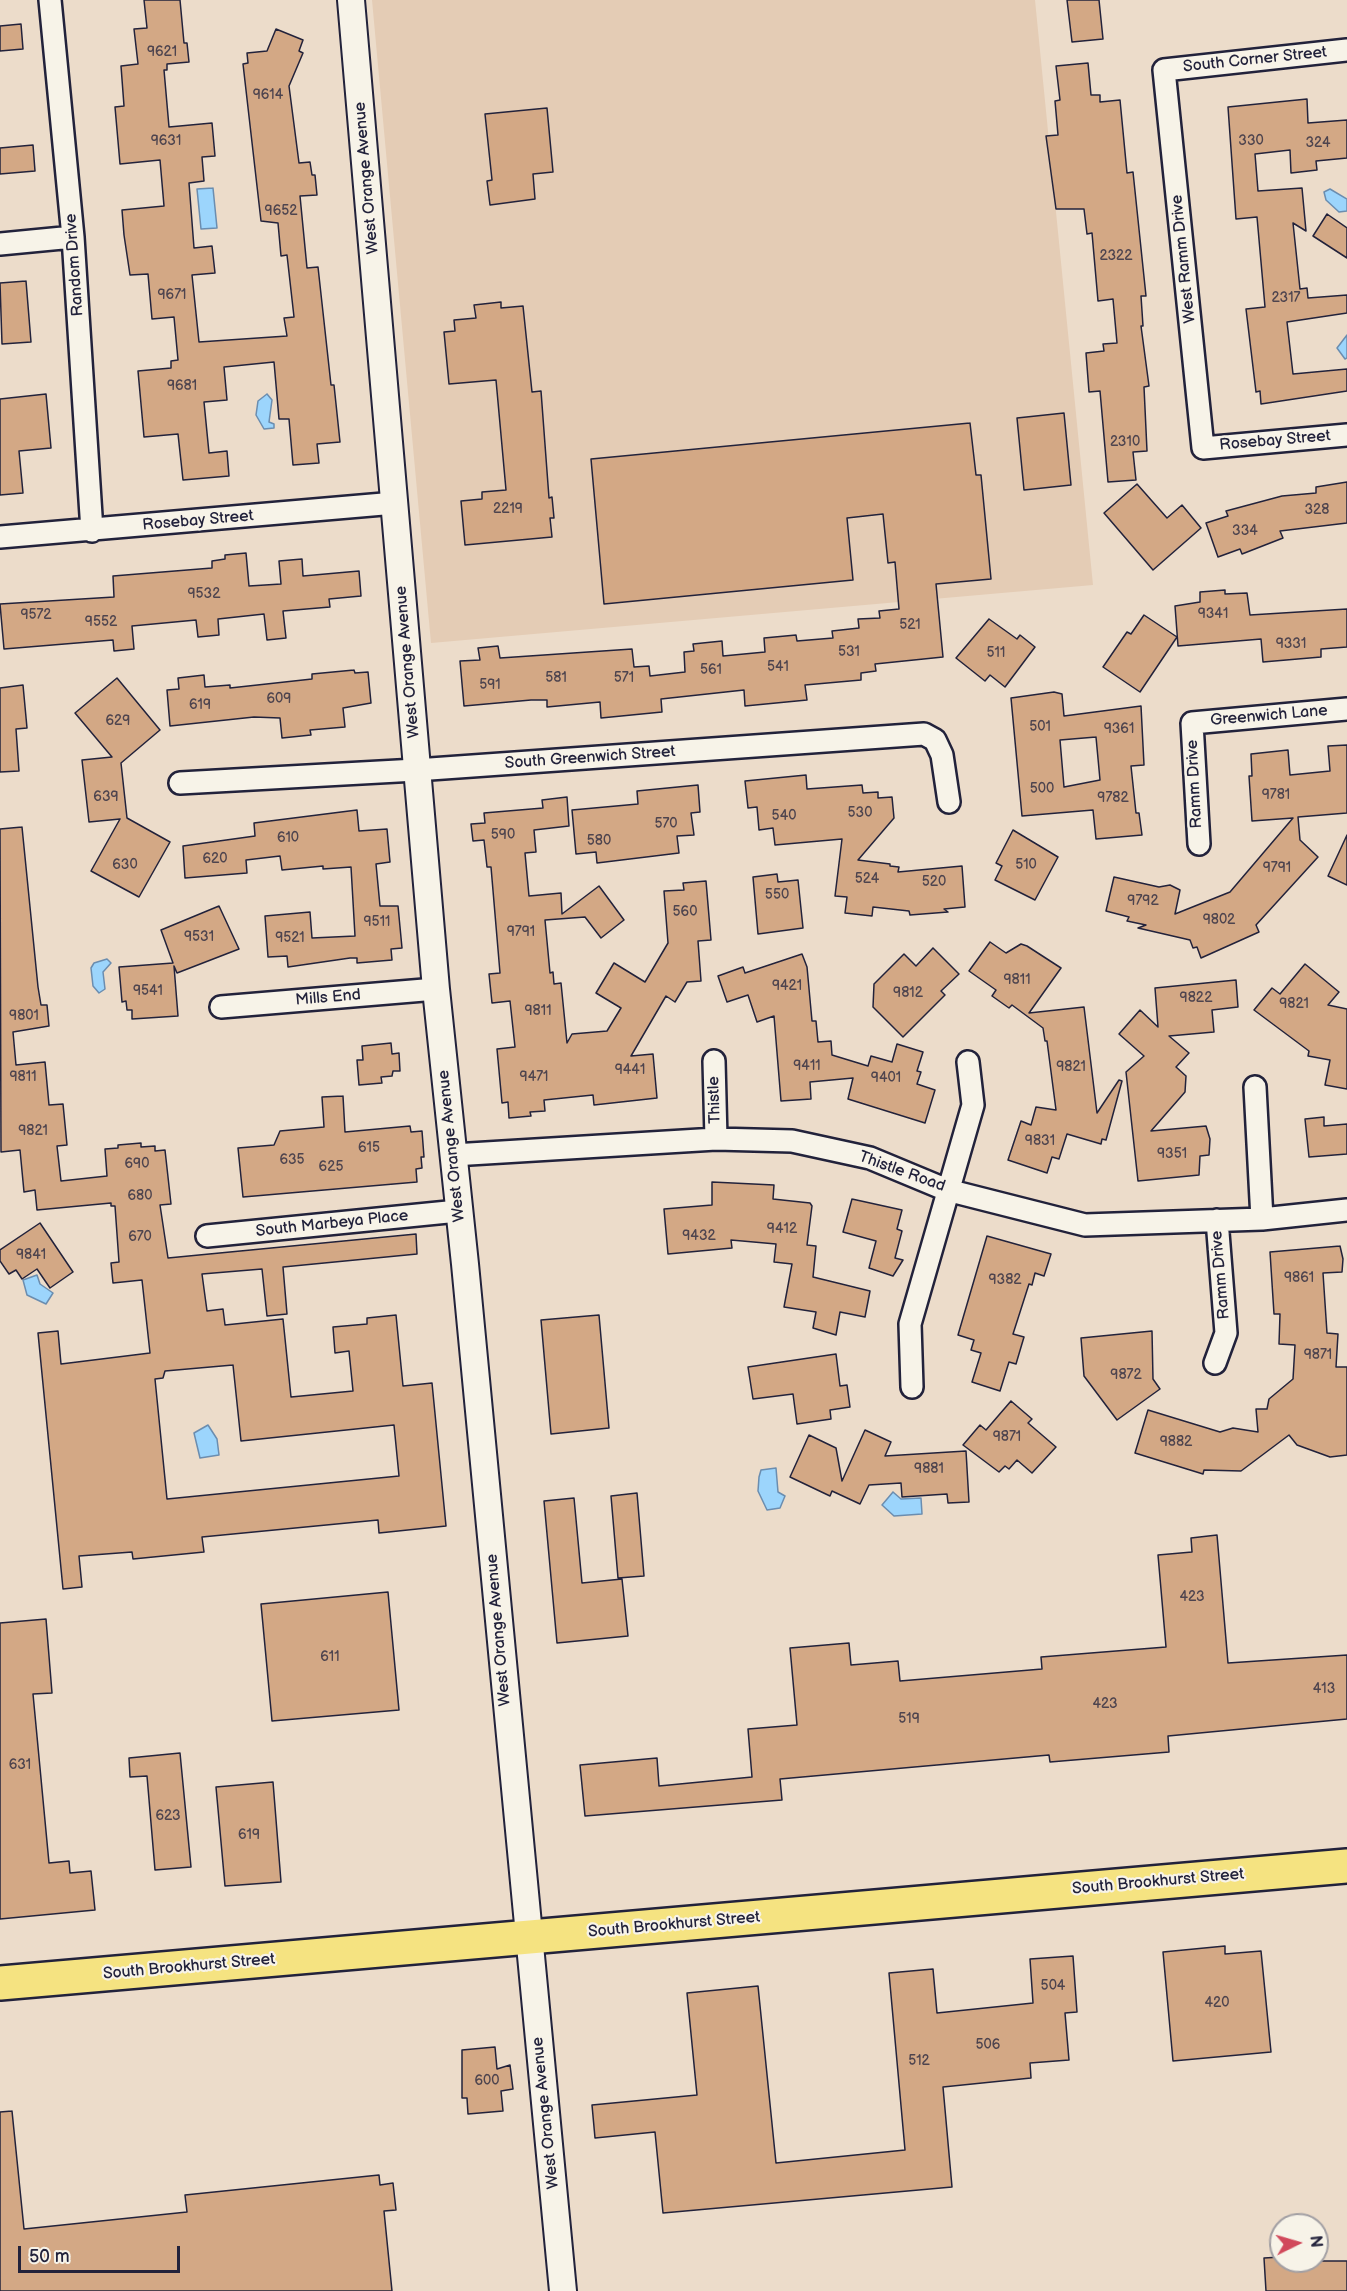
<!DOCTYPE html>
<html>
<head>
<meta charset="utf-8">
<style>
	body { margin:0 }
	#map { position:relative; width:1347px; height:2291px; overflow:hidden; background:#ecdcca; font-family:"Balsamiq Sans",sans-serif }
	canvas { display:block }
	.north { position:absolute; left:1269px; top:2213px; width:60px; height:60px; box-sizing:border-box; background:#f7f3e8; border:2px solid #a29fa3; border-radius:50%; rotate:85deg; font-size:16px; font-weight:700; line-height:24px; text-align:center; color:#22223b }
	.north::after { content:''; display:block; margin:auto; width:21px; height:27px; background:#d1495b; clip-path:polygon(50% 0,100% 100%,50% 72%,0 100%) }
	.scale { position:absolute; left:18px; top:2246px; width:162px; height:27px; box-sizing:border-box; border:3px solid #22223b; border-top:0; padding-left:8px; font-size:18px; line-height:21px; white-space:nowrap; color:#22223b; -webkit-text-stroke:4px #f7f3e8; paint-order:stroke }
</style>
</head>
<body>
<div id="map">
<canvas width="1347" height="2291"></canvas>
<div class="north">N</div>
<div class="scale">50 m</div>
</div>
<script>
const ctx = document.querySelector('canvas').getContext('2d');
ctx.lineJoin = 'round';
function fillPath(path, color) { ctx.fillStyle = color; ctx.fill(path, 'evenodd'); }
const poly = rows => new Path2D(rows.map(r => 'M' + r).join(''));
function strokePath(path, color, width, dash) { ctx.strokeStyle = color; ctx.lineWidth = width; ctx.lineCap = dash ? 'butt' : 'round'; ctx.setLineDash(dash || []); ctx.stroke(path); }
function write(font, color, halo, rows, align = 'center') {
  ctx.font = font + ' "Balsamiq Sans",sans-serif'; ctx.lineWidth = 4.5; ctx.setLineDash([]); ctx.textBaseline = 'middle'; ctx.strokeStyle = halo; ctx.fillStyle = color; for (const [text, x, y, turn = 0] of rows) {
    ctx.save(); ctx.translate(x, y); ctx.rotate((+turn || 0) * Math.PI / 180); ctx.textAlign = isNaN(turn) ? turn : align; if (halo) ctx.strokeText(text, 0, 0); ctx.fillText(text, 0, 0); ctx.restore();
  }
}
fillPath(poly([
	[372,0,1035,0,1093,585,431,643]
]), '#e4ccb5');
const water = poly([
	[213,188,217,228,201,229,197,189,213,188],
	[1330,189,1347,199,1347,211,1339,212,1326,200,1324,192,1330,189],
	[1347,335,1347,358,1345,359,1337,348,1347,335],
	[267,394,272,400,269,422,274,424,274,428,264,429,256,415,258,401,267,394],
	[107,959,111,963,103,972,105,989,99,993,93,986,91,968,94,963,107,959],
	[37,1275,40,1284,53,1293,46,1304,27,1295,23,1280,37,1275],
	[208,1425,217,1439,219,1455,200,1458,194,1433,208,1425],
	[776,1468,778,1492,785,1496,780,1508,767,1510,758,1491,759,1477,761,1470,776,1468],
	[893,1492,901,1499,921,1498,922,1514,894,1516,882,1505,893,1492]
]);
fillPath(water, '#9cd5fc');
strokePath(water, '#6b8daf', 1.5);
const building = poly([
	[144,0,180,0,184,43,187,43,189,62,167,64,167,70,164,70,169,127,212,123,215,156,202,157,204,181,189,183,194,248,212,246,215,273,192,275,199,342,287,336,284,318,294,317,287,255,281,256,278,223,261,221,243,64,248,63,247,53,267,51,276,29,303,40,299,51,303,53,289,86,299,163,310,162,312,175,315,175,317,195,300,196,307,268,318,267,331,385,334,385,340,442,317,444,319,463,293,465,289,419,279,419,274,362,224,367,227,400,204,402,209,453,227,451,229,476,183,480,178,434,144,437,138,371,171,368,171,361,178,360,174,317,152,319,148,274,130,275,124,235,122,210,164,206,160,160,120,164,115,107,124,106,121,66,138,64,134,29,147,28,144,0],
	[1067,0,1099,0,1103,39,1072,42,1067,0],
	[21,24,23,49,0,51,0,26,21,24],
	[1088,63,1091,95,1100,95,1100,102,1120,100,1127,173,1133,172,1146,296,1141,296,1143,326,1141,326,1149,386,1144,387,1147,451,1133,452,1136,480,1108,482,1100,391,1089,392,1086,353,1104,351,1103,344,1117,343,1113,299,1098,301,1092,233,1087,234,1084,209,1056,209,1046,136,1058,135,1055,101,1060,100,1056,66,1088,63],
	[1307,99,1308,123,1347,120,1347,158,1316,161,1317,170,1291,173,1290,150,1255,154,1258,191,1302,188,1306,231,1293,223,1300,289,1307,288,1308,298,1347,295,1347,313,1287,322,1293,374,1347,369,1347,391,1261,404,1260,391,1256,392,1246,309,1265,307,1257,217,1236,219,1228,107,1307,99],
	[547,108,553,172,533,174,535,199,490,205,487,181,492,180,485,114,547,108],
	[33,145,35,171,0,174,0,148,33,145],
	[1327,214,1347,228,1347,258,1313,236,1327,214],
	[26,281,31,342,2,344,0,283,26,281],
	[501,302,501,308,523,306,532,392,541,391,549,498,552,497,554,518,550,518,552,537,465,545,461,501,482,499,482,492,506,490,496,380,449,384,444,332,455,331,454,320,476,318,474,305,501,302],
	[46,394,51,448,19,451,23,493,0,495,0,399,46,394],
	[1064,413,1071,485,1024,490,1017,418,1064,413],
	[970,423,976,475,981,475,991,579,936,584,943,657,875,664,876,671,861,673,861,680,805,685,807,700,745,706,744,690,661,699,662,712,601,718,600,702,547,707,547,700,531,700,464,706,460,661,480,660,478,648,498,646,500,658,632,649,634,667,649,666,650,676,685,672,684,652,694,651,693,644,722,641,723,656,765,652,764,638,796,635,797,641,833,638,832,631,859,628,858,619,880,618,879,611,899,609,895,562,888,563,883,514,847,518,853,580,604,604,591,459,970,423],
	[1347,482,1347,523,1280,531,1283,538,1242,554,1240,549,1218,557,1206,523,1228,516,1226,511,1282,496,1316,493,1316,487,1347,482],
	[1137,484,1167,518,1182,505,1201,528,1153,570,1104,513,1137,484],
	[246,553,249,586,281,584,279,561,302,559,303,576,359,571,361,596,329,599,330,607,283,611,286,638,267,640,264,614,218,619,219,635,198,637,196,620,132,626,134,649,114,651,113,640,4,649,0,604,114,597,113,576,212,568,212,561,225,559,225,555,246,553],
	[1225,590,1225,594,1247,593,1250,615,1347,609,1347,647,1321,649,1321,657,1263,662,1261,639,1178,646,1175,606,1200,602,1200,592,1225,590],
	[1144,615,1177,637,1140,692,1103,667,1127,632,1131,634,1144,615],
	[989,619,1017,639,1020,635,1035,647,1005,687,990,675,985,681,956,658,989,619],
	[354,670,355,673,368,672,371,703,343,708,345,727,310,730,311,735,282,738,280,718,254,717,170,726,167,690,179,689,178,678,204,675,205,687,230,685,230,688,312,679,312,674,354,670],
	[117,678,160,730,121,763,127,818,170,842,139,897,91,871,120,819,89,822,82,760,112,757,75,713,117,678],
	[23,685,27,728,16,729,19,771,0,772,0,688,23,685],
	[1054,692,1062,694,1064,716,1141,706,1144,765,1131,766,1136,813,1139,813,1142,835,1096,839,1093,810,1022,816,1011,698,1054,692],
	[1096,737,1100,780,1064,787,1060,740,1096,737],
	[1347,745,1347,813,1298,817,1300,840,1318,857,1256,925,1259,932,1201,958,1197,947,1193,948,1190,940,1138,928,1146,925,1127,921,1129,917,1106,911,1114,877,1159,887,1170,885,1180,890,1175,914,1230,892,1293,818,1252,821,1249,776,1252,776,1251,754,1288,750,1290,775,1330,771,1328,746,1347,745],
	[806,775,807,789,862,785,863,793,878,792,878,798,892,797,894,818,858,860,890,864,890,866,899,867,898,872,962,866,965,907,944,909,948,912,910,915,909,911,873,907,872,916,845,913,847,897,835,896,842,839,775,845,773,828,759,830,757,807,748,808,745,781,806,775],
	[698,785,700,812,691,813,694,835,677,836,679,853,597,863,596,852,576,854,572,810,638,804,637,791,698,785],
	[567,797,569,826,534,830,536,852,525,853,529,896,561,893,562,914,599,886,624,920,601,938,585,917,545,920,550,973,553,972,554,984,561,983,567,1043,572,1034,607,1031,621,1008,596,993,614,963,645,982,668,943,664,891,684,890,683,883,706,881,711,940,698,941,701,981,687,982,675,1002,666,996,631,1056,653,1054,657,1098,594,1105,593,1095,544,1100,545,1111,530,1112,531,1116,509,1118,508,1102,502,1103,497,1049,515,1047,510,1001,492,1003,489,974,500,973,491,867,487,867,484,840,473,841,471,824,485,823,484,813,543,808,542,800,567,797],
	[357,810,359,831,387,829,390,862,376,864,380,906,398,906,402,948,391,949,392,960,357,963,357,958,350,958,288,967,287,956,268,957,265,916,310,912,312,938,355,936,351,867,323,869,323,866,282,870,280,856,246,860,247,873,185,878,183,846,255,836,254,823,357,810],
	[22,827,38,987,41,1005,47,1005,49,1026,13,1032,16,1065,45,1062,49,1105,63,1104,67,1145,57,1146,61,1181,107,1176,105,1149,118,1148,118,1145,141,1143,141,1147,155,1146,155,1151,165,1150,171,1204,160,1205,168,1258,416,1234,417,1254,283,1267,287,1314,267,1316,262,1269,202,1274,207,1311,223,1309,225,1325,283,1319,291,1397,353,1391,349,1351,335,1353,333,1327,367,1324,367,1318,396,1315,403,1386,432,1383,446,1526,379,1533,378,1520,202,1537,204,1552,133,1559,132,1552,79,1556,82,1587,63,1589,38,1333,58,1331,61,1364,150,1353,142,1280,113,1283,111,1263,119,1262,115,1206,111,1206,111,1203,37,1210,35,1190,24,1192,20,1150,1,1152,0,829,22,827],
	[233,1365,241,1441,394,1425,399,1476,167,1499,155,1379,163,1378,165,1371,233,1365],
	[1013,830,1058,857,1035,900,995,880,1002,866,996,863,1013,830],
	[1347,835,1347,885,1328,876,1347,835],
	[777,874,778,882,798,880,803,928,758,934,753,877,777,874],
	[219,906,239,949,177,973,174,966,178,1016,132,1019,132,1010,127,1010,126,1001,122,1002,119,967,173,963,161,930,219,906],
	[990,942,1006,953,1021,944,1027,946,1061,968,1029,1013,1084,1007,1097,1113,1119,1080,1122,1081,1106,1140,1102,1139,1101,1144,1067,1134,1059,1159,1052,1157,1047,1173,1008,1160,1021,1121,1031,1125,1036,1107,1056,1110,1047,1041,1045,1041,1043,1028,1012,1005,1009,1008,992,996,996,990,969,971,990,942],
	[933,948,959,974,941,991,945,995,903,1037,873,1007,874,984,904,954,916,966,933,948],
	[802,954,807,967,812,1021,816,1021,818,1042,831,1041,832,1055,868,1066,871,1056,892,1062,897,1044,923,1052,917,1071,921,1072,917,1084,935,1090,925,1123,848,1099,853,1078,810,1082,811,1099,781,1101,774,1016,757,1022,748,995,727,1002,718,976,743,967,745,973,802,954],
	[1305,964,1339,992,1328,1005,1347,1009,1347,1089,1325,1085,1330,1060,1308,1056,1309,1051,1254,1010,1272,988,1280,994,1305,964],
	[1236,980,1238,1007,1212,1010,1214,1032,1169,1036,1189,1053,1176,1067,1186,1076,1185,1092,1151,1131,1206,1126,1210,1139,1209,1155,1200,1156,1199,1175,1138,1181,1126,1072,1144,1056,1119,1034,1140,1010,1158,1027,1155,988,1236,980],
	[391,1043,392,1054,399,1053,400,1071,393,1071,392,1076,381,1077,382,1083,359,1085,357,1060,363,1060,362,1046,391,1043],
	[343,1096,345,1132,410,1126,411,1132,422,1131,424,1157,421,1157,422,1168,416,1169,417,1182,243,1197,238,1148,274,1145,280,1131,324,1127,322,1097,343,1096],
	[1324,1117,1324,1126,1347,1124,1347,1154,1309,1157,1305,1119,1324,1117],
	[712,1182,774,1185,773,1199,810,1203,812,1206,807,1245,816,1246,813,1277,870,1291,865,1317,840,1312,836,1335,813,1328,816,1312,784,1307,792,1264,774,1262,776,1244,731,1240,732,1248,668,1254,664,1209,712,1205,712,1182],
	[852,1199,902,1210,897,1229,902,1231,895,1258,903,1260,893,1276,869,1268,876,1241,843,1232,852,1199],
	[40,1223,73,1272,50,1288,37,1269,22,1279,16,1270,9,1274,0,1261,0,1250,40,1223],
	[987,1236,1051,1254,1044,1276,1035,1273,1032,1285,1029,1284,1013,1334,1024,1337,1016,1364,1009,1362,1000,1391,972,1382,981,1353,971,1350,974,1340,958,1335,987,1236],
	[1340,1246,1343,1259,1342,1272,1323,1273,1327,1333,1338,1334,1336,1367,1347,1367,1347,1455,1330,1457,1297,1445,1289,1435,1241,1471,1204,1470,1203,1474,1135,1453,1148,1410,1220,1432,1233,1428,1258,1432,1256,1409,1267,1409,1269,1399,1293,1379,1295,1345,1279,1344,1280,1314,1274,1314,1270,1252,1340,1246],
	[599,1315,609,1428,551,1434,541,1320,599,1315],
	[1152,1331,1153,1379,1160,1389,1117,1420,1084,1376,1081,1338,1152,1331],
	[836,1354,840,1386,847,1385,850,1407,830,1410,831,1419,797,1424,793,1394,753,1399,748,1367,836,1354],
	[1011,1401,1032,1419,1028,1423,1056,1447,1032,1473,1017,1460,1009,1469,1005,1466,999,1472,963,1445,980,1425,986,1430,1011,1401],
	[865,1430,891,1442,885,1456,966,1451,969,1502,948,1503,947,1494,902,1497,901,1483,869,1485,860,1504,832,1491,830,1496,790,1477,809,1435,836,1448,842,1481,865,1430],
	[637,1493,644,1576,618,1578,611,1496,637,1493],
	[574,1498,582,1583,622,1579,628,1636,557,1643,544,1501,574,1498],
	[1217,1535,1228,1663,1347,1655,1347,1719,1168,1736,1169,1752,1050,1762,1049,1755,780,1779,782,1800,585,1816,580,1765,657,1758,659,1786,752,1777,748,1729,797,1725,790,1648,849,1643,851,1665,898,1661,900,1681,1042,1669,1041,1657,1166,1647,1158,1555,1192,1552,1191,1538,1217,1535],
	[388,1592,399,1710,272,1721,261,1604,388,1592],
	[46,1619,52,1693,33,1694,49,1863,69,1861,70,1873,91,1871,95,1910,0,1919,0,1623,46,1619],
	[180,1753,191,1867,155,1870,147,1776,130,1777,129,1758,180,1753],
	[273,1782,281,1882,225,1886,216,1787,273,1782],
	[1225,1946,1225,1954,1261,1951,1271,2052,1173,2061,1163,1952,1225,1946],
	[1073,1956,1077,2012,1065,2013,1069,2060,1030,2063,1031,2078,943,2087,952,2187,663,2213,655,2132,595,2138,592,2105,697,2095,687,1993,758,1986,776,2163,905,2150,889,1973,933,1969,937,2013,1033,2003,1030,1959,1073,1956],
	[495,2047,497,2069,510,2065,513,2089,501,2091,503,2111,468,2114,467,2098,462,2098,462,2050,495,2047],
	[12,2111,24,2229,187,2212,185,2195,379,2175,380,2185,393,2183,396,2210,384,2211,392,2291,0,2291,0,2112,12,2111],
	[1281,2257,1281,2261,1347,2261,1347,2291,1266,2291,1264,2258,1281,2257]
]);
fillPath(building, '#d3a885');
strokePath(building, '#22223b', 1.5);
const minor = poly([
	[50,0,73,237,92,531],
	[1347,50,1164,70,1203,448,1347,435],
	[0,244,73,237],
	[0,537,395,503],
	[180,783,416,770,924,734,935,740,942,755,949,802],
	[1199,844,1192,723,1347,709],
	[221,1007,436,989],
	[714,1061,716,1139],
	[1255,1087,1262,1219],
	[453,1155,716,1139,792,1141,870,1158,947,1190,1085,1225,1262,1219,1347,1210],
	[207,1236,458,1211],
	[1215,1363,1226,1333,1217,1220],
	[912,1387,910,1324,973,1105,968,1062]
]);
const tertiary = poly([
	[351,0,436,989,465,1264,563,2291]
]);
const primary = poly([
	[0,1983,1347,1866]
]);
strokePath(minor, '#22223b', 26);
strokePath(tertiary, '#22223b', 30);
strokePath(primary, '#22223b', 38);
strokePath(minor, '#f7f3e8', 21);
strokePath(tertiary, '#f7f3e8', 26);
strokePath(primary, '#f5e381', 33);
write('14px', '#4e444e', null, [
	["9621",162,52],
	["9614",268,95],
	["9631",166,141],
	["330",1251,141],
	["324",1318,143],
	["9652",281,211],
	["2322",1116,256],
	["9671",172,295],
	["2317",1286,298],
	["9681",182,386],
	["2310",1125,442],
	["2219",508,509],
	["328",1317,510],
	["334",1245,531],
	["9532",204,594],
	["9341",1213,614],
	["9572",36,615],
	["9552",101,622],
	["521",910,625],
	["9331",1291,644],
	["531",849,652],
	["511",996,653],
	["541",778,667],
	["561",711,670],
	["581",556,678],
	["571",624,678],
	["591",490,685],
	["609",279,699],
	["619",200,705],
	["629",118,721],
	["501",1040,727],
	["9361",1119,729],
	["500",1042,789],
	["9781",1276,795],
	["639",106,797],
	["9782",1113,798],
	["530",860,813],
	["540",784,816],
	["570",666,824],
	["590",503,835],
	["610",288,838],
	["580",599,841],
	["620",215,859],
	["630",125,865],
	["510",1026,865],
	["9791",1277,868],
	["524",867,879],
	["520",934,882],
	["550",777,895],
	["9792",1143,901],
	["560",685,912],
	["9802",1219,920],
	["9511",377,922],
	["9791",521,932],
	["9531",199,937],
	["9521",290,938],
	["9811",1017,980],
	["9421",787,986],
	["9541",148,991],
	["9812",908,993],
	["9822",1196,998],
	["9821",1294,1004],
	["9811",538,1011],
	["9801",24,1016],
	["9411",807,1066],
	["9821",1071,1067],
	["9441",630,1070],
	["9811",23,1077],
	["9471",534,1077],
	["9401",886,1078],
	["9821",33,1131],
	["9831",1040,1141],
	["615",369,1148],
	["9351",1172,1154],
	["635",292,1160],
	["690",137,1164],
	["625",331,1167],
	["680",140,1196],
	["9412",782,1229],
	["9432",699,1236],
	["670",140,1237],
	["9841",31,1255],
	["9861",1299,1278],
	["9382",1005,1280],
	["9871",1318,1355],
	["9872",1126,1375],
	["9871",1007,1437],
	["9882",1176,1442],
	["9881",929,1469],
	["423",1192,1597],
	["611",330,1657],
	["413",1324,1689],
	["423",1105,1704],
	["519",909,1719],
	["631",20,1765],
	["623",168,1816],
	["619",249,1835],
	["504",1053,1986],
	["420",1217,2003],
	["506",988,2045],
	["512",919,2061],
	["600",487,2081]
]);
write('16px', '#22223b', '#f7f3e8', [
	["South Corner Street",1255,60,-6],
	["West Orange Avenue",367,178,-95],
	["West Ramm Drive",1184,259,-96],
	["Random Drive",75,265,-94],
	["Rosebay Street",1275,441,-5],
	["Rosebay Street",198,521,-5],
	["West Orange Avenue",408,662,-95],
	["Greenwich Lane",1269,716,-5],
	["South Greenwich Street",590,758,-4],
	["Ramm Drive",1195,784,-93],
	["Mills End",328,998,-5],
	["Thistle",715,1100,-92],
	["West Orange Avenue",452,1146,-96],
	["Thistle Road",902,1172,20],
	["South Marbeya Place",332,1224,-6],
	["Ramm Drive",1221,1275,-95],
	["West Orange Avenue",499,1630,-95],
	["South Brookhurst Street",1158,1882,-5],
	["South Brookhurst Street",674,1925,-5],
	["South Brookhurst Street",189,1967,-5],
	["West Orange Avenue",546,2113,-96]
]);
</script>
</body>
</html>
